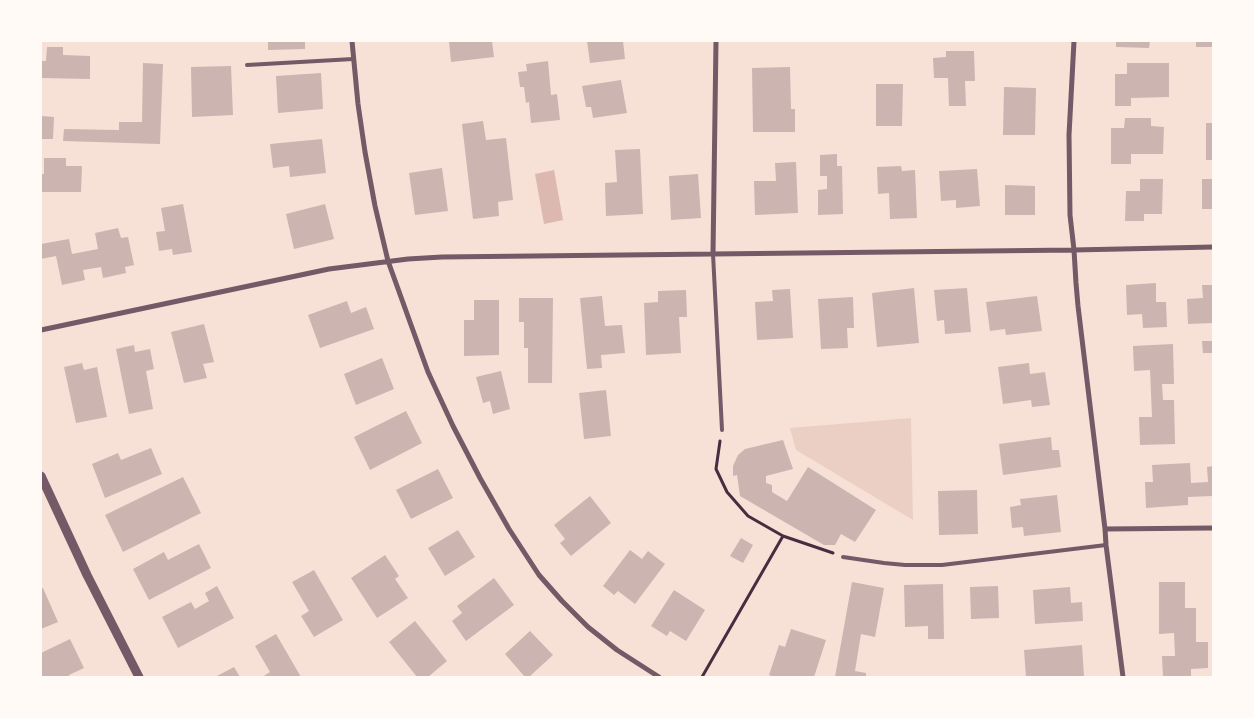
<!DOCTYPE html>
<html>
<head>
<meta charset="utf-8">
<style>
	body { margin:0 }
	#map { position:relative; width:1254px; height:718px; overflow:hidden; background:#f7e1d7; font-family:Signika,sans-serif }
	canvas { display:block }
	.frame { position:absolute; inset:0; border:42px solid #fffaf5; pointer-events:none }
</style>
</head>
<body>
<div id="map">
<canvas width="1254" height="718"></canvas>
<div class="frame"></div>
</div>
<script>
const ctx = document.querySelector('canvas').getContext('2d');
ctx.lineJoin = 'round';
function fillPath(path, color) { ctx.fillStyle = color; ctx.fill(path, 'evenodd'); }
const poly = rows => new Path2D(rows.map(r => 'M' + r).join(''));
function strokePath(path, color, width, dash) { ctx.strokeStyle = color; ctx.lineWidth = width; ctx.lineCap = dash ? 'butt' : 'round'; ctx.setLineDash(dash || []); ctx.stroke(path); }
fillPath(poly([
	[911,418,913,520,796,450,790,428]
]), '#ebcfc5');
fillPath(poly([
	[554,170,563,220,544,224,535,174]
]), '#dcb8b0');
fillPath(poly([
	[268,41,305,41,305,49,268,50],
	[449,41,492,41,494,57,451,62],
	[587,41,623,41,625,59,590,63],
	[1116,41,1150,41,1149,48,1116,47],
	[1196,41,1213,41,1213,47,1196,47],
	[47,47,63,47,63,55,90,56,90,79,41,78,41,61,46,61],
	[946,51,974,51,975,81,965,81,966,106,949,106,948,78,934,78,933,58,946,57],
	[548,61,551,95,557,94,560,120,531,123,529,102,526,103,524,87,520,87,518,72,527,71,526,64],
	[143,63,163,64,160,144,63,141,64,129,119,130,119,122,142,122],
	[1127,63,1169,63,1169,97,1131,98,1131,106,1115,106,1115,74,1127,74],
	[231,66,233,115,192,117,191,67],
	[790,67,791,109,795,109,795,132,753,132,752,68],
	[321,73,323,109,278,113,276,76],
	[621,80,627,113,593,118,591,107,586,107,582,86],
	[876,84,903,84,902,126,876,126],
	[1004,87,1036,88,1035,135,1003,135],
	[41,116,54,117,53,139,41,139],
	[1125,118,1151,118,1151,126,1164,127,1163,154,1131,154,1131,164,1111,164,1111,128,1124,128],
	[483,121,486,140,506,138,513,200,498,202,499,216,473,219,462,124],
	[1206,123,1213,123,1213,160,1206,160],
	[322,139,326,173,290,177,289,166,273,168,270,144],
	[640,149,643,214,606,216,605,183,617,182,615,150],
	[837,154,837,166,842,166,843,214,818,215,818,190,827,189,827,176,820,176,820,155],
	[44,158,66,158,66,166,82,166,81,192,41,192,41,174,44,174],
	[796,162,798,213,755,215,754,181,776,181,775,163],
	[901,166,902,171,915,170,917,218,890,219,889,193,878,194,877,167],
	[442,168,448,211,415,215,409,173],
	[977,169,980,206,956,208,956,200,941,201,939,171],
	[698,174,701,218,671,220,669,176],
	[1140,179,1163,179,1162,214,1144,214,1144,221,1125,221,1126,191,1140,191],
	[1202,179,1213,179,1213,209,1202,209],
	[1005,185,1035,186,1035,215,1005,215],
	[183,204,192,252,173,255,172,249,159,251,156,232,165,231,161,208],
	[325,204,334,239,294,249,286,214],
	[118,228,121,238,128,237,134,265,125,267,126,273,103,278,101,267,83,270,85,280,62,285,56,256,41,259,41,244,69,239,72,254,98,249,95,233],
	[1156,283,1156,302,1166,302,1167,327,1143,328,1142,314,1127,315,1126,285],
	[1202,285,1213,285,1213,323,1188,324,1187,299,1203,298],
	[914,288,919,343,877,347,872,293],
	[967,288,971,332,945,334,944,320,937,321,934,290],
	[790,289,793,338,757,340,755,302,773,301,772,290],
	[686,290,687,317,679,317,681,353,646,355,644,303,658,302,658,291],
	[602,296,605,326,622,325,625,353,601,355,602,368,587,369,580,298],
	[1037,296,1042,331,1006,335,1005,329,990,331,986,302],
	[853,297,854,328,847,328,848,348,821,349,818,299],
	[519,298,553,298,552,383,528,383,528,348,524,348,524,322,519,322],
	[474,300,499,300,499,355,464,356,464,320,474,320],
	[347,301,351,313,366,307,374,329,320,348,308,315],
	[204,324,214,362,203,364,207,378,184,383,171,332],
	[1202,341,1213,341,1213,353,1203,353],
	[1173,344,1174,384,1162,384,1163,400,1174,400,1175,444,1140,445,1139,417,1152,417,1150,370,1134,371,1133,346],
	[134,345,135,352,150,349,154,369,146,371,153,409,129,414,116,349],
	[382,358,394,389,356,405,344,374],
	[82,363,84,370,97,367,107,417,76,423,64,367],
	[1029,363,1030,374,1045,372,1050,405,1032,407,1031,400,1003,404,998,367],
	[501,371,510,409,493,414,490,401,483,403,476,377],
	[606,390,611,436,584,439,579,393],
	[406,411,422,443,370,470,354,437],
	[1051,437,1052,450,1059,450,1061,467,1003,475,999,444],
	[783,440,793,469,766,476,766,483,772,485,772,492,787,501,808,467,876,510,855,542,841,534,835,545,824,545,740,496,737,475,733,476,733,466,738,455,745,449],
	[151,448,162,474,105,498,92,464,118,453,121,460],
	[1190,463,1191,483,1208,482,1207,467,1213,466,1213,496,1188,497,1188,505,1146,508,1145,482,1153,482,1152,465],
	[438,469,453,498,411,519,396,490],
	[183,477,201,513,123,552,105,515],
	[977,490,978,534,939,535,938,491],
	[1057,495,1061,532,1024,536,1023,527,1012,528,1010,507,1021,505,1020,499],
	[590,496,611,523,571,556,560,543,565,539,554,525],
	[458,530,475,557,445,576,428,548],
	[741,538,753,545,743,563,730,556],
	[199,544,211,568,149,600,133,569,164,552,168,560],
	[630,550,642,559,648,551,665,564,635,604,618,591,614,595,603,586],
	[385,555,399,576,395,579,408,598,377,618,351,578],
	[314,570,343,620,314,637,301,616,309,611,292,582],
	[494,578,514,605,466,641,452,621,462,613,457,606],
	[852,582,884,588,875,637,861,634,855,671,866,673,866,677,835,677],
	[1159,582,1185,582,1185,608,1196,608,1196,642,1208,642,1208,668,1191,669,1191,677,1163,677,1162,656,1175,656,1174,633,1159,634],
	[943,584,944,639,928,639,928,626,905,627,904,585],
	[217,586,234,618,178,648,162,617,191,602,195,609,209,601,205,593],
	[998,586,999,618,971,619,970,587],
	[1070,587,1071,603,1082,602,1083,621,1035,624,1033,590],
	[43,588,58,622,41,629,41,589],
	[674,590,705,610,686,641,670,631,667,636,651,626],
	[415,621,447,661,428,677,417,677,389,642],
	[791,629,826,640,814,677,774,677,769,675,779,645,785,647],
	[530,631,553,655,529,677,525,677,505,654],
	[276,634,301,677,262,677,270,672,255,646],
	[70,639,84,668,69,675,70,677,41,677,41,653],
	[1082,645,1084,677,1026,677,1024,650],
	[234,667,240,677,215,677]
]), '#ccb4b1');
strokePath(poly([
	[720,441,716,469,727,492,748,516,783,536,833,553],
	[702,677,783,536]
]), '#4a2c40', 3);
strokePath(poly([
	[247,65,353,59],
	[713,254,722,430],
	[843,557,884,563,905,565,942,565,1106,545]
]), '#755966', 4);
strokePath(poly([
	[352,41,358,104,365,152,375,206,388,261,428,372,453,426,480,478,509,529,539,575,562,601,588,627,617,650,659,677],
	[1074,41,1069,135,1070,215,1074,250,1076,283,1078,306,1105,529,1106,545,1123,677],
	[713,254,716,41],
	[41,330,329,269,408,259,442,257,1074,250,1213,247],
	[1105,529,1213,528]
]), '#755966', 5);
strokePath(poly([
	[41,476,87,575,139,677]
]), '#755966', 9);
</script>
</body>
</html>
